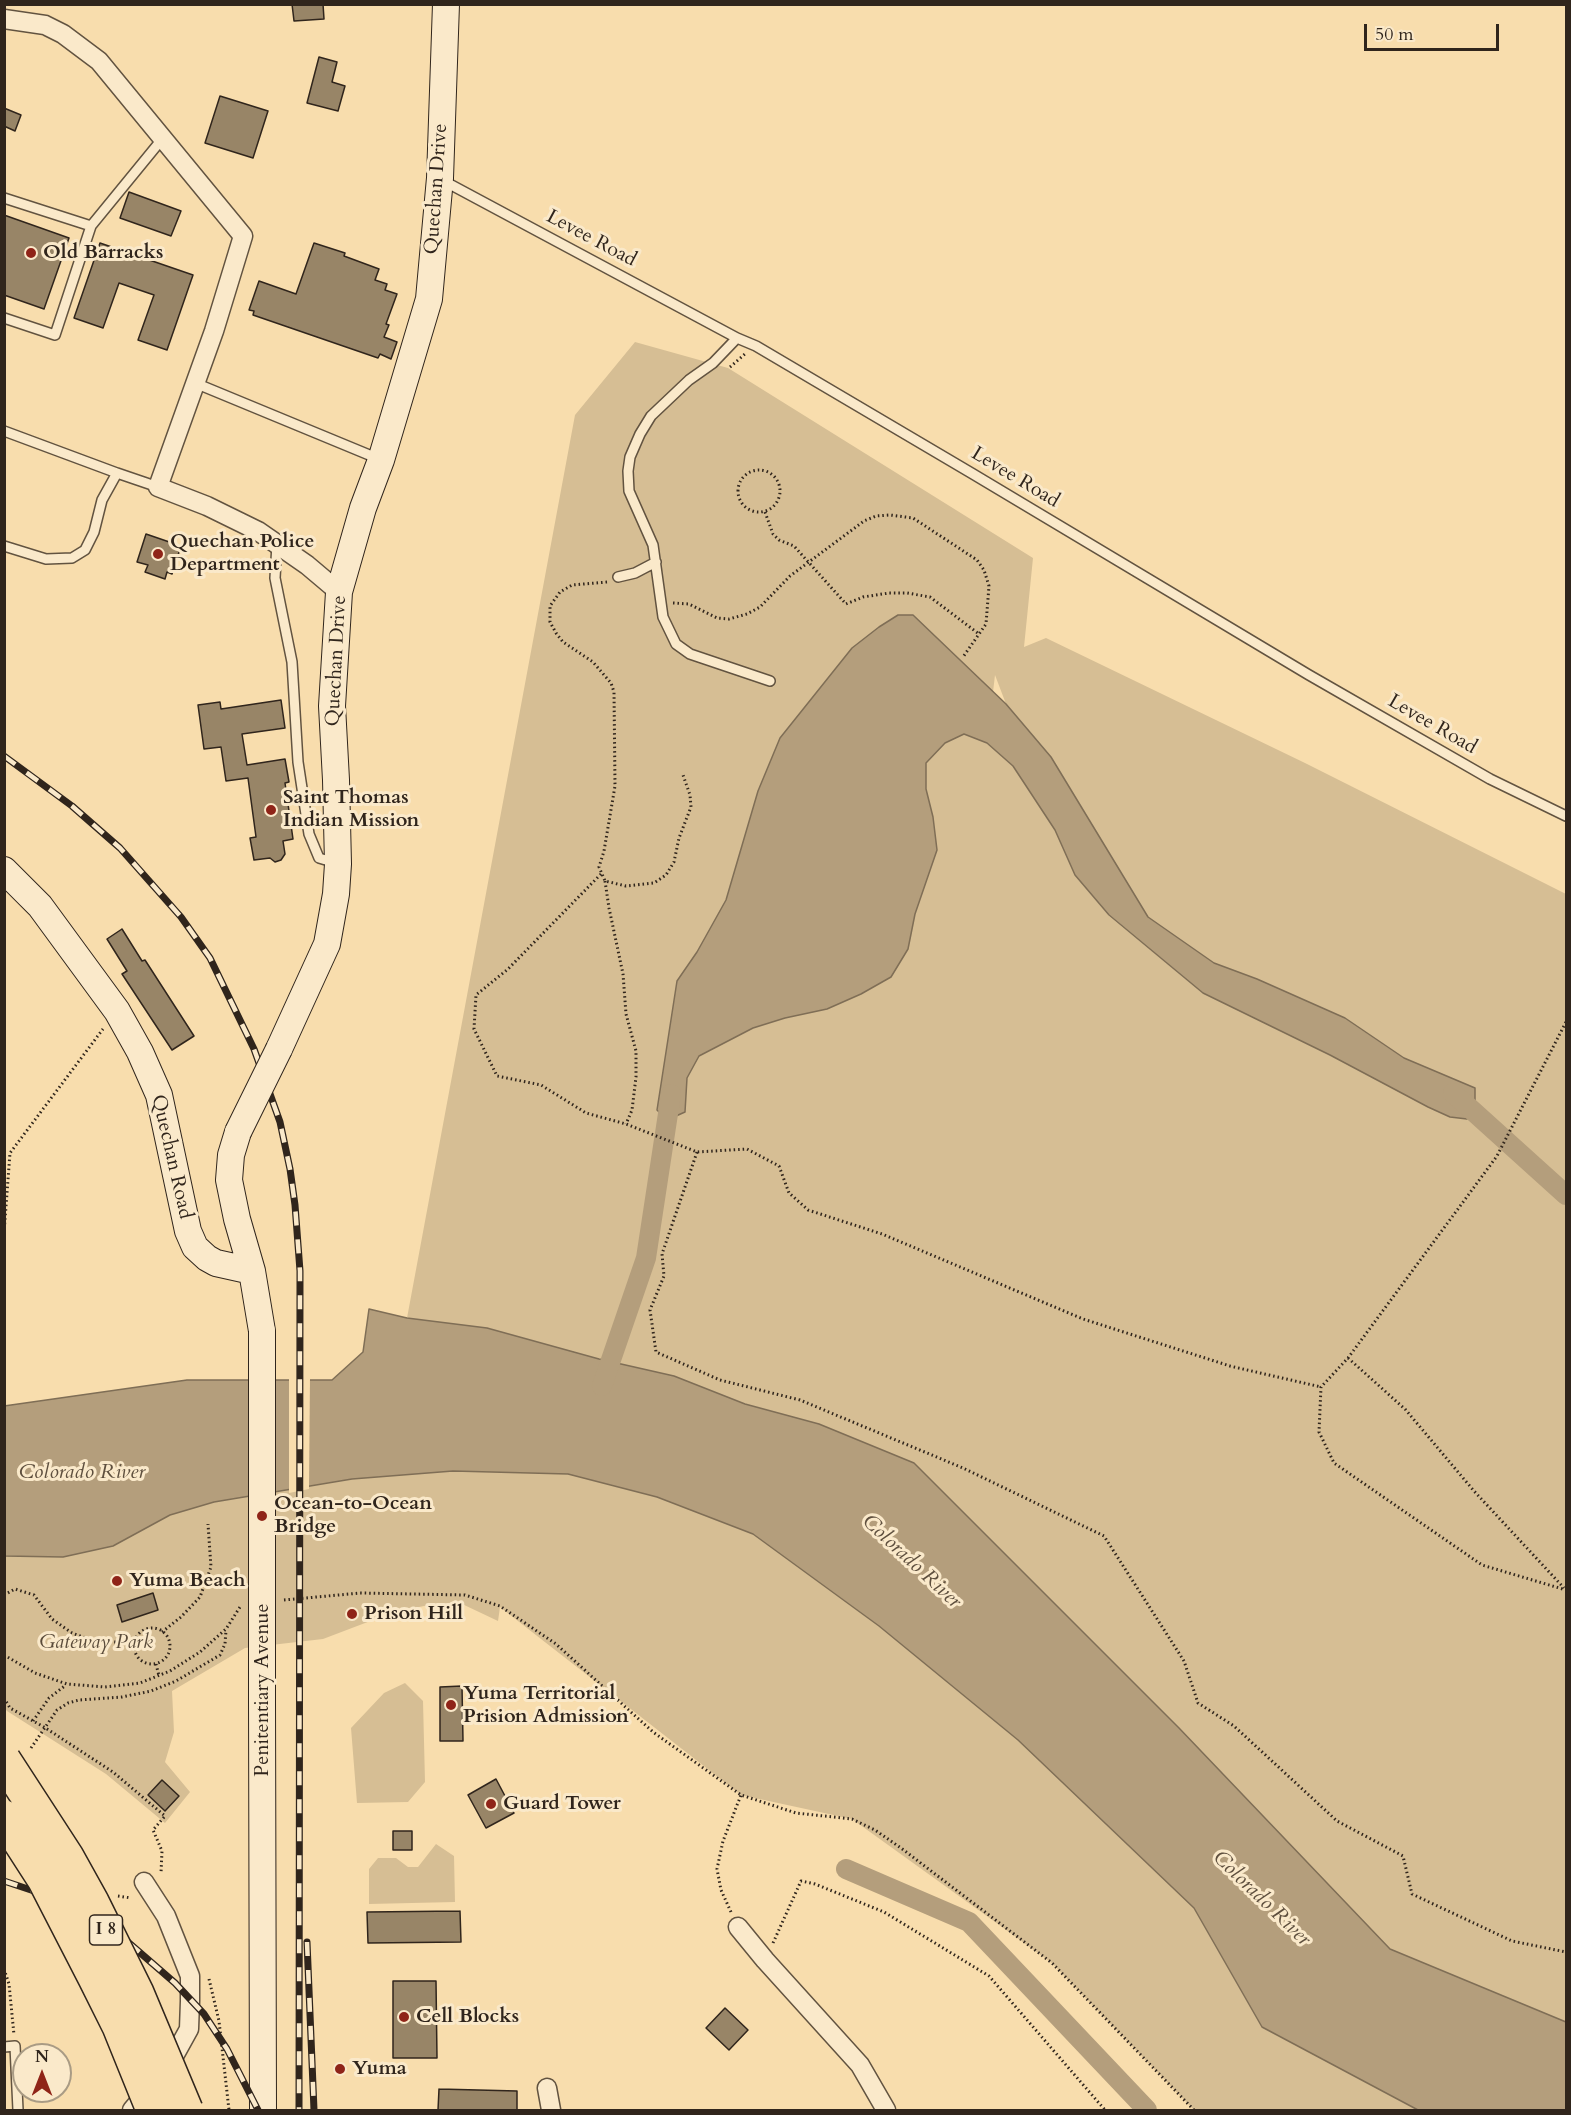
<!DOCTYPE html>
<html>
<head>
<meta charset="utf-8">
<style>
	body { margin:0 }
	#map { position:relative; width:1571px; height:2115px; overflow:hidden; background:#f8ddad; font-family:Cardo,serif }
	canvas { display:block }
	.frame { position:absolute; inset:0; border:6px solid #30251c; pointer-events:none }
	.north { position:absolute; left:12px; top:2043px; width:60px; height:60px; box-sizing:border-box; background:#fae9ca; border:2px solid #a99b84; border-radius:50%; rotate:0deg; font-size:16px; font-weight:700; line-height:24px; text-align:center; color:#30251c }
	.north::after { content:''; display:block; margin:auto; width:21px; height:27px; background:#8f2418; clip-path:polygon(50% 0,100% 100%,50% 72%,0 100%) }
	.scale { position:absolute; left:1364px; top:24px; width:135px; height:27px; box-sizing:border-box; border:3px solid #30251c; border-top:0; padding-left:8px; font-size:18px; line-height:21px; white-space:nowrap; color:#30251c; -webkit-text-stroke:4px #fae9ca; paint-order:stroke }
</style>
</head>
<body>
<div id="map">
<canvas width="1571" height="2115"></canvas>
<div class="frame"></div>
<div class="north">N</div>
<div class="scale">50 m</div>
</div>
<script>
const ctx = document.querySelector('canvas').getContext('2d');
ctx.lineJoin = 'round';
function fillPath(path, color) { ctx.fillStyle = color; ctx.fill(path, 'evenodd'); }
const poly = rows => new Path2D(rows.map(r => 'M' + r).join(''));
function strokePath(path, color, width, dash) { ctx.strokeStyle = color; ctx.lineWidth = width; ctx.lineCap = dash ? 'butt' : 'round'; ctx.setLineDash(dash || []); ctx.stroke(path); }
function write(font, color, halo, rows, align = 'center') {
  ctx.font = font + ' Cardo,serif'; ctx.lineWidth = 6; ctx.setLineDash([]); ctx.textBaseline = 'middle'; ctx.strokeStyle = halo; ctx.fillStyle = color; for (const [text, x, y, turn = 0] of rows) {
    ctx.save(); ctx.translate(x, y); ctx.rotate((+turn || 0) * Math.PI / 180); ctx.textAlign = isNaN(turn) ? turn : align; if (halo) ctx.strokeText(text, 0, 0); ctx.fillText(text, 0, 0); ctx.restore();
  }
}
fillPath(poly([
	[635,342,728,368,1033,558,1024,647,1046,638,1305,763,1566,894,1566,2022,1390,1949,819,1424,745,1404,674,1376,599,1359,487,1328,407,1318,575,415],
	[995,675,1006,704,1051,757,1147,917,1214,963,1257,979,1345,1018,1404,1058,1475,1088,1475,1109,1467,1119,1450,1117,1428,1107,1330,1055,1203,993,1109,916,1075,875,1055,830,1013,766,987,743],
	[453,1471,568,1474,657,1497,753,1534,879,1626,1018,1740,1194,1908,1262,2027,1418,2110,1194,2110,1052,1963,852,1819,741,1795,500,1607,498,1621,460,1603,429,1605,394,1612,323,1639,245,1648,172,1691,174,1732,165,1762,190,1792,165,1823,106,1774,7,1711,4,1707,4,1556,63,1557,112,1546,170,1515,214,1502,352,1479],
	[405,1683,423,1701,425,1782,408,1802,357,1803,351,1728,384,1693],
	[436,1844,454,1856,455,1902,369,1904,369,1869,378,1858,396,1858,408,1867,418,1867]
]), '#d6be94');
const water = poly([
	[898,615,913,615,1006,704,1051,757,1148,917,1214,963,1257,979,1345,1018,1404,1058,1475,1088,1475,1109,1467,1119,1450,1117,1428,1107,1330,1055,1203,993,1109,915,1075,875,1055,830,1013,766,987,743,964,734,945,743,926,763,926,789,933,817,937,850,915,914,908,949,891,977,861,994,827,1009,785,1018,753,1028,699,1056,687,1078,685,1112,667,1120,657,1110,677,981,697,952,726,900,758,791,780,738,852,648,879,627,898,615],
	[369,1309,407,1318,487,1328,599,1359,674,1376,745,1404,819,1424,914,1463,1179,1728,1390,1949,1566,2022,1566,2110,1418,2110,1262,2027,1194,1908,1018,1740,879,1626,753,1534,657,1497,568,1474,453,1471,352,1479,214,1502,170,1515,113,1546,63,1557,5,1556,4,1406,187,1380,332,1380,363,1352,369,1309]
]);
fillPath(water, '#b49e7c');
strokePath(water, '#7f6e56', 1.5);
fillPath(poly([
	[289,1377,310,1377,309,1489,289,1493]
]), '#f8ddad');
strokePath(poly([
	[1453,1093,1566,1195],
	[602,1386,646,1258,671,1094],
	[846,1869,969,1922,1147,2110]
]), '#b49e7c', 20);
const building = poly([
	[292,4,323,4,324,19,294,21,292,4],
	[319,57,337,62,332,82,345,86,338,111,307,103,319,57],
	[220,96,268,111,253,158,205,143,220,96],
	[4,108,21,115,15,131,4,126,4,108],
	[129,192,181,211,171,236,120,218,129,192],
	[4,215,69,238,44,309,4,295,4,215],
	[100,243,193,275,167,350,138,340,154,295,119,283,103,328,74,318,100,243],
	[314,243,345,253,344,256,379,269,375,280,387,284,385,290,397,294,386,324,389,325,384,337,397,342,391,359,380,354,378,358,253,315,254,311,249,310,259,281,296,294,314,243],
	[146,534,181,546,172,574,167,572,165,579,145,572,148,565,137,562,146,534],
	[281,700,285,728,242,734,247,765,285,759,289,782,285,783,293,839,283,841,285,854,281,860,275,862,270,858,254,860,250,838,256,837,248,778,226,781,221,747,204,749,198,705,220,702,221,709,281,700],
	[122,929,142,961,145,960,194,1036,172,1050,122,974,127,971,107,939,122,929],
	[153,1593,158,1610,122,1622,117,1605,153,1593],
	[462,1686,463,1741,440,1741,440,1687,462,1686],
	[496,1779,514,1813,486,1828,468,1795,496,1779],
	[162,1780,179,1796,165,1811,148,1795,162,1780],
	[393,1831,412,1831,412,1850,393,1850,393,1831],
	[460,1911,461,1942,368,1943,367,1912,460,1911],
	[393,1981,436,1981,437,2058,393,2058,393,1981],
	[725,2008,748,2030,729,2050,706,2028,725,2008],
	[439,2089,517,2091,517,2110,438,2110,439,2089]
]);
fillPath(building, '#988567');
strokePath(building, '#30251c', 1.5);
const lane = poly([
	[442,180,737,338,756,346,973,474,1309,675,1490,779,1566,816],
	[4,198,91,226,55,335,4,318],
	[91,226,163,138],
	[737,338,713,363,689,380,651,416,640,434,630,457,628,471,629,491,653,545,663,617,676,644,690,654,770,681],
	[195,383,379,459],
	[4,431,117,473],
	[277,544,275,578,292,662,298,762,309,834,319,858,336,863],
	[4,546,46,559,72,558,85,550,94,532,102,500,117,473,158,487],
	[618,577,635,573,656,562],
	[4,2047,15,2046,18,2110]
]);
const street = poly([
	[4,19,45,25,63,34,99,61,243,236,214,331,158,487,207,506,258,531,307,565,339,592],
	[738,1927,765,1960,860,2065,886,2110],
	[547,2088,551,2110],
	[132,2110,168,2067,189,2029,190,2001,190,1976,166,1916,144,1882]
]);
const secondary = poly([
	[4,870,40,906,117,1011,140,1052,159,1095,188,1231,195,1247,207,1258,216,1263,252,1271],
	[279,1049,327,944,336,894,338,864,336,780,332,706,339,592,363,508,381,460,429,299,440,178,446,4],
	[238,1132,231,1155,229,1180,237,1219,252,1271,262,1331],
	[262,1701,263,2110]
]);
strokePath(lane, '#625340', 12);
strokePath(street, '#625340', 21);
strokePath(secondary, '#30251c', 28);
strokePath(poly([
	[730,367,745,354],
	'738 491a21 21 0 1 1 42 0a21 21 0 1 1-42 0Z',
	[765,512,773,534,779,540,794,546,846,604,863,597,889,593,907,593,930,597,979,634],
	[607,582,572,585,560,592,550,606,550,622,556,633,563,642,593,662,611,683,614,692,615,786,604,851,599,867,605,881,626,886,654,883,666,875,674,862,679,838,691,807,690,795,683,775],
	[673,603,689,604,717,618,729,619,747,614,760,607,790,576,864,521,876,516,890,515,913,518,977,560,984,570,989,586,986,624,963,657],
	[601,874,508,969,476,995,474,1029,497,1076,541,1085,586,1113,626,1124,697,1152,747,1149,779,1166,789,1193,808,1210,882,1234,1083,1319,1230,1366,1321,1387],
	[605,881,609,908,623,974,626,1014,636,1051,636,1077,632,1110,626,1124],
	[1566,1022,1497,1156,1348,1358,1321,1387,1319,1432,1334,1463,1482,1565,1566,1590],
	[697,1152,662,1254,664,1276,650,1310,656,1352,720,1380,800,1400,963,1468,1104,1536,1184,1661,1198,1703,1234,1726,1337,1821,1403,1856,1412,1894,1512,1941,1566,1952],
	[4,1233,10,1153,103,1029],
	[1348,1358,1405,1409,1474,1491,1564,1588],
	[4,1595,15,1589,34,1595,52,1619,72,1633,94,1641,134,1643],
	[284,1600,360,1593,465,1595,500,1606,556,1644,653,1732,741,1795,796,1813,852,1819,875,1830,901,1848,1052,1963,1194,2110],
	'134 1646a18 18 0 1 1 36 0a18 18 0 1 1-36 0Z',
	[162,1632,181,1617,200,1597,211,1567,208,1524],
	[4,1655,35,1673,67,1684,105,1687,140,1683,170,1671,200,1652,226,1629,240,1607],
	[156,1664,159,1676],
	[4,1698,10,1708,44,1727,113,1772,165,1816,153,1830,162,1851,161,1873],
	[33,1721,49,1698,66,1685],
	[31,1748,57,1710,68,1703,79,1700,122,1697,151,1691,176,1681,220,1655,225,1644,226,1630],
	[118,1896,131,1898],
	[731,1912,721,1890,717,1869,723,1841,741,1795],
	[773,1943,801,1881,815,1884,884,1912,989,1976,1105,2110],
	[4,1969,9,1984,14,2035],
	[209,1979,219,2021,229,2110]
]), '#30251c', 3, [1.5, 3]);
strokePath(lane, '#fae9ca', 9);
strokePath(street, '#fae9ca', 18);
strokePath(secondary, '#fae9ca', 26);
const rail = poly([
	[4,756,72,806,120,848,181,917,210,958,254,1049,280,1122,290,1169,295,1205,300,1271,299,2110],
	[4,1881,40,1893,122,1937,175,1983,204,2014,227,2049,258,2110],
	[307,1942,314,2110]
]);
strokePath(rail, '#30251c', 7);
strokePath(rail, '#fae9ca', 4.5, [14]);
const secondaryBridge = poly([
	[238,1132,279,1049],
	[262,1331,262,1701]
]);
const highwayBridge = poly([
	[4,1760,67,1857,92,1902,137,1993,186,2110],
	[4,1817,44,1879,95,1978,119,2026,153,2110]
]);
strokePath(secondaryBridge, '#30251c', 28, []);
strokePath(highwayBridge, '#30251c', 36, []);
strokePath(secondaryBridge, '#fae9ca', 26);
strokePath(highwayBridge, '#f8ddad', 33);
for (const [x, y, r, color] of [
	[31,253,6,"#8f2418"],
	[158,554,6,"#8f2418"],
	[271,810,6,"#8f2418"],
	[262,1516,6,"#8f2418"],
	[117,1581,6,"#8f2418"],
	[352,1614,6,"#8f2418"],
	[451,1705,6,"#8f2418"],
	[491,1804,6,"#8f2418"],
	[404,2017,6,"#8f2418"],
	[340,2069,6,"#8f2418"]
]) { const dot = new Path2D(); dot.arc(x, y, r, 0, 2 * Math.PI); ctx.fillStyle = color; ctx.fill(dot); strokePath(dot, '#fae9ca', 2); }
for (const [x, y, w] of [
	[106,1930,33]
]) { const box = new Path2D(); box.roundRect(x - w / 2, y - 15, w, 30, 4.5); ctx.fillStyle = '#fae9ca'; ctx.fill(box); strokePath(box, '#30251c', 1.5); }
write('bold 18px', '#30251c', null, [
	["I 8",106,1930]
]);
write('20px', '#30251c', '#fae9ca', [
	["Quechan Drive",437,189,-86],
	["Levee Road",591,239,28],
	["Levee Road",1015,478,31],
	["Quechan Drive",337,661,-87],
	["Levee Road",1432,725,30],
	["Quechan Road",171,1157,77],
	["Penitentiary Avenue",263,1690,-90]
]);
write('bold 20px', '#30251c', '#fae9ca', [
	["Old Barracks",43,253],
	["Quechan Police",170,542],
	["Department",170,565],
	["Saint Thomas",283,798],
	["Indian Mission",283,821],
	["Ocean-to-Ocean",274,1504],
	["Bridge",274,1527],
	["Yuma Beach",129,1581],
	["Prison Hill",364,1614],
	["Yuma Territorial",463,1694],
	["Prision Admission",463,1717],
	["Guard Tower",503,1804],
	["Cell Blocks",416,2017],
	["Yuma",352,2069]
], 'left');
write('italic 20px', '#5a4b3a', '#fae9ca', [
	["Gateway Park",96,1643]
]);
write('italic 21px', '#5e4f3e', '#fae9ca', [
	["Colorado River",82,1473],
	["Colorado River",911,1562,43],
	["Colorado River",1261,1899,44]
]);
</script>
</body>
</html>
